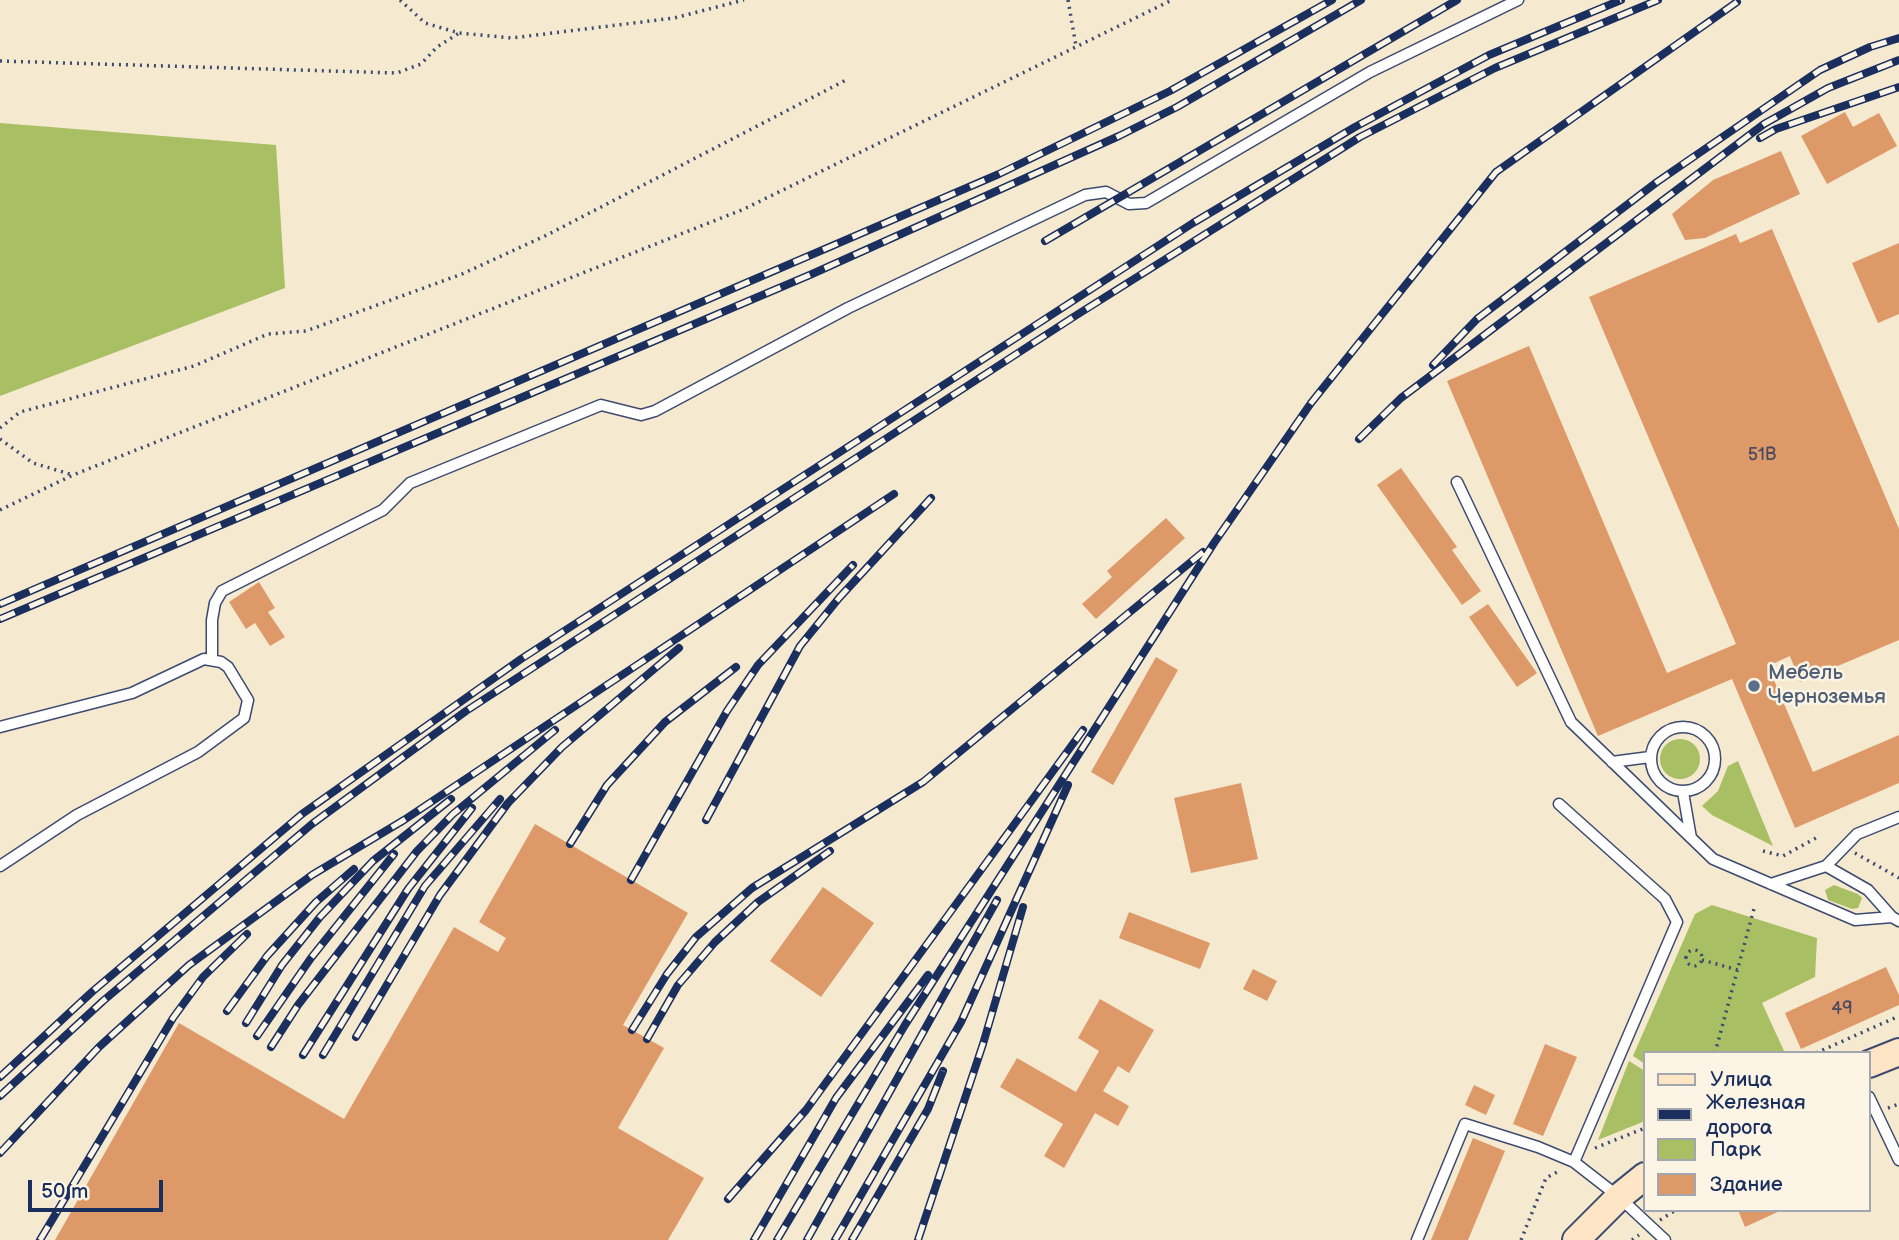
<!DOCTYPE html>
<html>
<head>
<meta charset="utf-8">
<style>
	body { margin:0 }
	#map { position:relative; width:1899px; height:1240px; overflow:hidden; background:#f5e9d0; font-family:"Balsamiq Sans",sans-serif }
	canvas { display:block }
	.legend { position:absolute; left:1643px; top:1051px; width:228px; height:161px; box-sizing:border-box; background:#fcf5e5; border:2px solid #a2a6af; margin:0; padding:9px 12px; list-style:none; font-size:21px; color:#1b2f5e }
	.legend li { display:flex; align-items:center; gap:14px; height:35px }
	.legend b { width:35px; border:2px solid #a2a6af }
	.scale { position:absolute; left:28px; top:1180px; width:135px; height:32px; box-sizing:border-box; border:4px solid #1b2f5e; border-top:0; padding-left:9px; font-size:21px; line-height:24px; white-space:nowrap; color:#1b2f5e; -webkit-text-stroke:5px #fcf5e5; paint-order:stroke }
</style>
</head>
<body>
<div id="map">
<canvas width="1899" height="1240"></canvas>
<ul class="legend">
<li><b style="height:9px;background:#fde5c5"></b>Улица</li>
<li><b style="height:9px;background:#1b2f5e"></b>Железная дорога</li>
<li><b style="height:19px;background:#a9bf63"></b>Парк</li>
<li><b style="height:19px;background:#de9969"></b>Здание</li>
</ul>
<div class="scale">50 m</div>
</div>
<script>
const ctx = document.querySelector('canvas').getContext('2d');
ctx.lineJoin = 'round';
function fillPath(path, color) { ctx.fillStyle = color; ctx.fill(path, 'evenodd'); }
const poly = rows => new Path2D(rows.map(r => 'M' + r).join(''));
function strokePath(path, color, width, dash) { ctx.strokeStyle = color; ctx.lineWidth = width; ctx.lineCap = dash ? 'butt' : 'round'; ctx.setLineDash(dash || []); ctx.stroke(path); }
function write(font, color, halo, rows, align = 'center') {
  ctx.font = font + ' "Balsamiq Sans",sans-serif'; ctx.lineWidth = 5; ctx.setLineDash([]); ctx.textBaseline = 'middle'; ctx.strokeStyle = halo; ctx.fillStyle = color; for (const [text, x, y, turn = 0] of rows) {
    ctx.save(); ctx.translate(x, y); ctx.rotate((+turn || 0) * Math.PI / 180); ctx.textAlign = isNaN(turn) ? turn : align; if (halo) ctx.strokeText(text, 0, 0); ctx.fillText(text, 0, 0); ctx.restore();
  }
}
fillPath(poly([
	[0,123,276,145,285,288,0,396],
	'1660 759a20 20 0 1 1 40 0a20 20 0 1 1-40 0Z',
	[1738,761,1773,846,1712,815,1702,806,1718,791,1728,766],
	[1834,885,1858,894,1862,898,1858,908,1852,909,1828,900,1825,890],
	[1712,905,1817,938,1815,977,1762,1003,1785,1053,1645,1053,1645,1064,1633,1056,1695,914],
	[1629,1061,1645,1071,1645,1121,1598,1140]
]), '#a9bf63');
fillPath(poly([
	[1845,112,1853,127,1879,113,1897,146,1827,184,1801,136],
	[1781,151,1800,194,1705,238,1685,240,1672,214,1713,180],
	[1772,229,1899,529,1899,640,1800,682,1790,656,1768,666,1813,772,1899,735,1899,783,1795,828,1732,679,1598,736,1447,381,1529,346,1667,673,1736,644,1589,297,1736,234,1740,243],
	[1899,243,1899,314,1878,323,1852,263],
	[1401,468,1457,547,1452,550,1481,591,1462,605,1377,485],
	[1166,518,1185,538,1096,619,1082,604,1112,577,1107,571],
	[259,582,275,608,268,612,285,637,270,646,255,623,246,629,229,602],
	[1488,604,1537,673,1517,687,1469,617],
	[1156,657,1178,670,1113,785,1091,772],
	[1241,783,1258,859,1191,873,1174,798],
	[535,824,688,913,623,1025,664,1048,618,1128,704,1178,668,1240,55,1240,179,1023,344,1119,454,927,498,952,506,938,479,922],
	[823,887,874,923,821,997,770,961],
	[1129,912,1210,943,1200,969,1119,938],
	[1886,967,1899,995,1899,1005,1801,1049,1785,1013],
	[1253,969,1277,981,1267,1001,1243,989],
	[1100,999,1154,1030,1129,1073,1118,1066,1103,1091,1129,1106,1118,1126,1095,1113,1064,1168,1044,1156,1063,1124,1000,1087,1017,1058,1076,1092,1099,1051,1078,1038],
	[1545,1044,1577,1057,1543,1136,1513,1124],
	[1474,1085,1495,1095,1486,1115,1465,1105],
	[1473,1138,1505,1151,1468,1240,1431,1240],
	[1738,1210,1782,1210,1745,1227]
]), '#de9969');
const lane = poly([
	[1457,482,1571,722,1713,859,1855,920,1892,917,1899,921],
	[212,659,212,620,215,603,222,591,383,510,410,483,601,405,641,415,655,411,848,308,1085,195,1106,192,1129,204,1146,203,1370,72,1518,0],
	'1651 759a32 32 0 1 1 64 0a32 32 0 1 1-64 0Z',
	[0,727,132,693,204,659,221,662,228,667,248,700,244,718,198,752,77,815,0,866],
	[1612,762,1650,757],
	[1683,792,1691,838],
	[1559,804,1665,899,1677,922,1574,1162,1619,1197,1665,1240],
	[1771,884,1826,866],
	[1892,917,1868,890,1826,866,1857,834,1899,817],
	[1869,1097,1899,1160],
	[1417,1240,1465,1124,1538,1147,1574,1162]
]);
const secondary = poly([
	[1869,1064,1899,1052],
	[1576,1240,1619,1197,1645,1176]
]);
strokePath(lane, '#3c4b6f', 13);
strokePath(secondary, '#3c4b6f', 30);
strokePath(poly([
	[400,0,425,23,459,33,512,38,674,18,744,0],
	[1068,0,1076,46],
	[0,61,397,73,421,64,437,47,459,33],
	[0,428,20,412,194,366,268,334,306,331,462,274,547,235,846,80],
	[0,439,33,463,73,475],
	[0,510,73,475,744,209,1172,0],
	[1763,851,1783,856,1816,838],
	[1855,853,1899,878],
	'1686 958a8 8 0 1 1 16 0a8 8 0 1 1-16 0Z',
	[1702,960,1738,970],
	[1715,1053,1755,905],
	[1816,1053,1899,1016],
	[1888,1108,1899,1104],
	[1595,1148,1645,1128],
	[1660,1220,1676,1210],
	[1521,1240,1546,1178,1559,1171],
	[1632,1240,1639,1235]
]), '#3c4b6f', 3.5, [2, 5]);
strokePath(lane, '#fff', 10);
strokePath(secondary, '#fde5c5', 26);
const rail = poly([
	[1760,138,1776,129,1899,87],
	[1045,241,1457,0],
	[1433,365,1477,319,1657,182,1820,70,1870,47,1899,38],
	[1359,439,1401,398,1764,124,1828,88,1899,60],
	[0,604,999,174,1170,91,1332,0],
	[0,619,812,274,1119,136,1177,107,1361,0],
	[706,820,800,646,839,598,931,498],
	[570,844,607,785,665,722,736,667],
	[631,880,727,711,758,665,853,565],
	[227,1011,267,956,316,902,354,869],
	[246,1023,282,965,320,917,373,861,451,799],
	[632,1030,667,974,696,937,752,888,923,782,1203,552],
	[257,1036,311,958,394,854],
	[356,1037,440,895,508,803,562,747,679,648],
	[647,1039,678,985,715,942,758,902,830,851],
	[271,1047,298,1005,417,851,453,814,555,730],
	[303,1055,408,889,472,808],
	[323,1055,425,886,500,799],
	[0,1077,93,991,302,814,521,659,1193,223,1355,127,1489,55,1621,0],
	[0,1096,103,1001,312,824,466,711,1075,316,1360,137,1495,68,1658,0],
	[0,1153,99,1047,189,965,312,875,404,820,894,494],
	[728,1199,806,1110,1083,730],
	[40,1240,173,1018,203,977,247,934],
	[754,1240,836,1098,928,975],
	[777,1240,905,1025,1214,543,1311,403,1496,172,1737,2],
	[807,1240,997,900],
	[835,1240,961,1022,1068,785],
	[852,1240,928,1109,943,1071],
	[918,1240,983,1044,1023,907]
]);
strokePath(rail, '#1b2f5e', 8);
strokePath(rail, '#fcf5e5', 5, [16]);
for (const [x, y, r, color] of [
	[1754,686,7,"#5c6f8a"]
]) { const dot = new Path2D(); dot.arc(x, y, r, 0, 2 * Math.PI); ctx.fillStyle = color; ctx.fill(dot); strokePath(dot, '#fcf5e5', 2.5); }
write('18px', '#4c4a61', null, [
	["51В",1762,455],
	["49",1842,1009]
]);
write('21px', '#4e5e75', '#fcf5e5', [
	["Мебель",1768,674],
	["Черноземья",1768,698]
], 'left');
</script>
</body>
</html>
